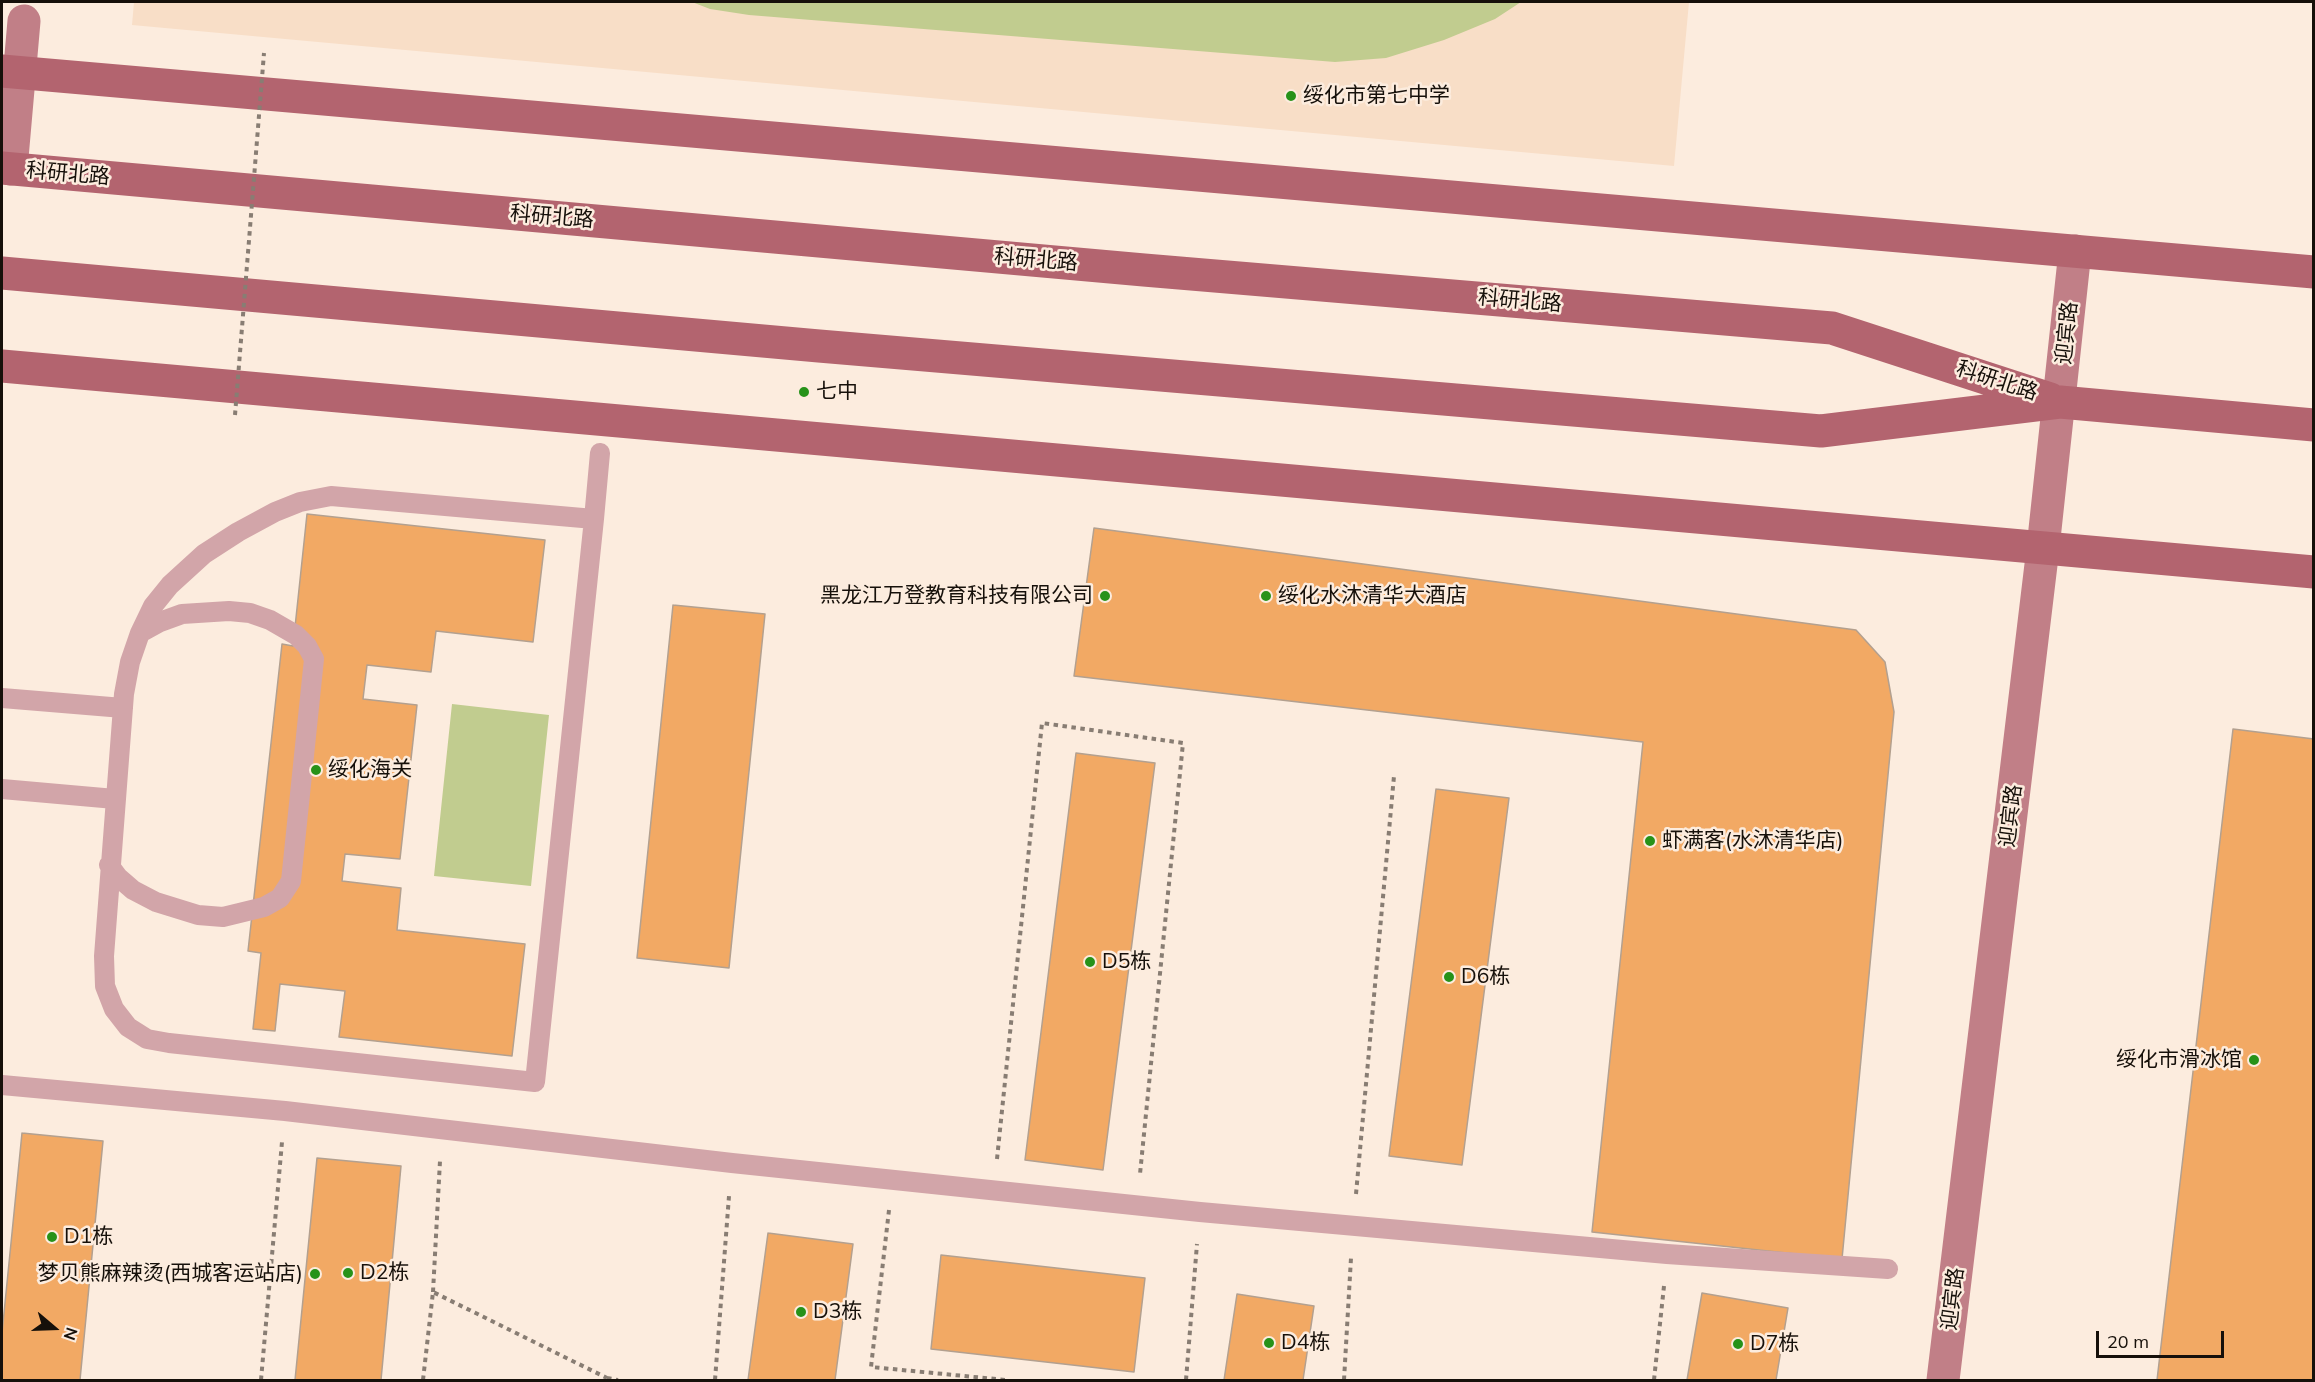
<!DOCTYPE html>
<html>
<head>
<meta charset="utf-8">
<style>
	body { margin:0 }
	#map { position:relative; width:2315px; height:1382px; overflow:hidden; background:#fcecde; font-family:Mulish,sans-serif }
	canvas { display:block }
	.frame { position:absolute; inset:0; border:3px solid #16100a; pointer-events:none }
	.north { position:absolute; left:24px; top:1298px; width:60px; height:60px; -webkit-text-stroke:4px #fcecde; paint-order:stroke; rotate:109deg; font-size:16px; font-weight:700; line-height:24px; text-align:center; color:#16100a }
	.north::after { content:''; display:block; margin:auto; width:21px; height:27px; background:#16100a; clip-path:polygon(50% 0,100% 100%,50% 72%,0 100%) }
	.scale { position:absolute; left:2096px; top:1331px; width:128px; height:27px; box-sizing:border-box; border:3px solid #16100a; border-top:0; padding-left:8px; font-size:18px; line-height:21px; white-space:nowrap; color:#16100a; -webkit-text-stroke:4px #fcecde; paint-order:stroke }
</style>
</head>
<body>
<div id="map">
<canvas width="2315" height="1382"></canvas>
<div class="frame"></div>
<div class="north">N</div>
<div class="scale">20 m</div>
</div>
<script>
const ctx = document.querySelector('canvas').getContext('2d');
ctx.lineJoin = 'round';
function fillPath(path, color) { ctx.fillStyle = color; ctx.fill(path, 'evenodd'); }
const poly = rows => new Path2D(rows.map(r => 'M' + r).join(''));
function strokePath(path, color, width, dash) { ctx.strokeStyle = color; ctx.lineWidth = width; ctx.lineCap = dash ? 'butt' : 'round'; ctx.setLineDash(dash || []); ctx.stroke(path); }
function write(font, color, halo, rows, align = 'center') {
  ctx.font = font + ' Mulish,"Noto Sans SC",sans-serif'; ctx.lineWidth = 5; ctx.setLineDash([]); ctx.textBaseline = 'middle'; ctx.strokeStyle = halo; ctx.fillStyle = color; for (const [text, x, y, turn = 0] of rows) {
    ctx.save(); ctx.translate(x, y); ctx.rotate((+turn || 0) * Math.PI / 180); ctx.textAlign = isNaN(turn) ? turn : align; if (halo) ctx.strokeText(text, 0, 0); ctx.fillText(text, 0, 0); ctx.restore();
  }
}
fillPath(poly([
	[134,2,1689,2,1674,166,132,25]
]), '#f8dec7');
fillPath(poly([
	[692,2,1521,2,1495,19,1444,40,1386,58,1335,62,749,15,710,9],
	[452,704,549,715,531,886,434,876]
]), '#c1cc8f');
const building = poly([
	[307,514,545,540,533,642,436,631,431,672,367,665,363,699,417,705,400,859,345,854,342,881,401,888,397,930,525,944,512,1056,339,1037,345,991,280,984,275,1031,253,1029,261,953,248,951,282,644,293,646,307,514],
	[1094,528,1856,630,1885,662,1894,712,1842,1259,1592,1232,1643,742,1074,676,1094,528],
	[673,605,765,614,729,968,637,958,673,605],
	[2233,729,2314,739,2314,1380,2157,1380,2233,729],
	[1076,753,1155,763,1103,1170,1025,1160,1076,753],
	[1436,789,1509,798,1462,1165,1389,1156,1436,789],
	[22,1133,103,1141,80,1380,2,1380,2,1333,22,1133],
	[317,1158,401,1166,381,1380,295,1380,317,1158],
	[768,1233,853,1244,835,1380,748,1380,768,1233],
	[941,1255,1145,1278,1134,1372,931,1349,941,1255],
	[1702,1293,1788,1308,1776,1380,1687,1380,1702,1293],
	[1237,1294,1314,1306,1303,1380,1224,1380,1237,1294]
]);
fillPath(building, '#f2a964');
strokePath(building, '#b3a08f', 1.5);
strokePath(poly([
	[997,1159,1042,723,1183,743,1140,1174],
	[1356,1194,1394,776],
	[889,1210,871,1367,1006,1380],
	[433,1292,440,1161],
	[607,1378,618,1380],
	[261,1380,282,1142],
	[423,1380,433,1292,607,1378],
	[715,1380,729,1196],
	[1186,1380,1197,1244],
	[1344,1380,1351,1258],
	[1654,1380,1664,1286]
]), '#887d73', 4, [4.5, 4.5]);
strokePath(poly([
	[594,519,331,496,300,502,275,512,238,532,204,554,170,585,153,606,140,633,130,662,124,694,104,956,105,986,114,1009,128,1027,147,1039,169,1043,535,1082,594,519,600,453],
	[2,698,123,708],
	[2,789,115,799],
	[109,865,118,877,133,890,156,902,198,915,223,917,264,907,280,898,291,881,314,659,307,646,296,635,270,620,250,613,229,611,182,614,160,622,140,633],
	[2,1085,285,1111,732,1163,1200,1212,1667,1254,1888,1269]
]), '#d2a5a9', 20);
strokePath(poly([
	[11,169,24,21],
	[1943,1380,2043,548,2075,251]
]), '#c17f87', 33);
strokePath(poly([
	[2,71,2314,272],
	[2,168,1144,270,1832,328,2050,399],
	[2,273,819,346,1821,431,2060,402,2314,425],
	[2,366,2314,572]
]), '#b3646f', 33);
strokePath(poly([
	[235,415,264,53]
]), '#887d73', 4, [4.5, 4.5]);
for (const [x, y, r, color] of [
	[1291,96,6,"#279219"],
	[804,392,6,"#279219"],
	[1105,596,6,"#279219"],
	[1266,596,6,"#279219"],
	[316,770,6,"#279219"],
	[1650,841,6,"#279219"],
	[1090,962,6,"#279219"],
	[1449,977,6,"#279219"],
	[2254,1060,6,"#279219"],
	[52,1237,6,"#279219"],
	[348,1273,6,"#279219"],
	[315,1274,6,"#279219"],
	[801,1312,6,"#279219"],
	[1269,1343,6,"#279219"],
	[1738,1344,6,"#279219"]
]) { const dot = new Path2D(); dot.arc(x, y, r, 0, 2 * Math.PI); ctx.fillStyle = color; ctx.fill(dot); strokePath(dot, '#fcecde', 2); }
write('21px', '#16100a', '#fcecde', [
	["绥化市第七中学",1303,96],
	["七中",816,392],
	["黑龙江万登教育科技有限公司",1093,596,"right"],
	["绥化水沐清华大酒店",1278,596],
	["绥化海关",328,770],
	["虾满客(水沐清华店)",1662,841],
	["D5栋",1102,962],
	["D6栋",1461,977],
	["绥化市滑冰馆",2242,1060,"right"],
	["D1栋",64,1237],
	["D2栋",360,1273],
	["梦贝熊麻辣烫(西城客运站店)",303,1274,"right"],
	["D3栋",813,1312],
	["D4栋",1281,1343],
	["D7栋",1750,1344]
], 'left');
write('21px', '#16100a', '#fcecde', [
	["科研北路",68,174,5],
	["科研北路",552,217,5],
	["科研北路",1036,260,5],
	["科研北路",1520,301,5],
	["迎宾路",2067,333,-84],
	["科研北路",1997,381,18],
	["迎宾路",2011,816,-83],
	["迎宾路",1953,1299,-83]
]);
</script>
</body>
</html>
